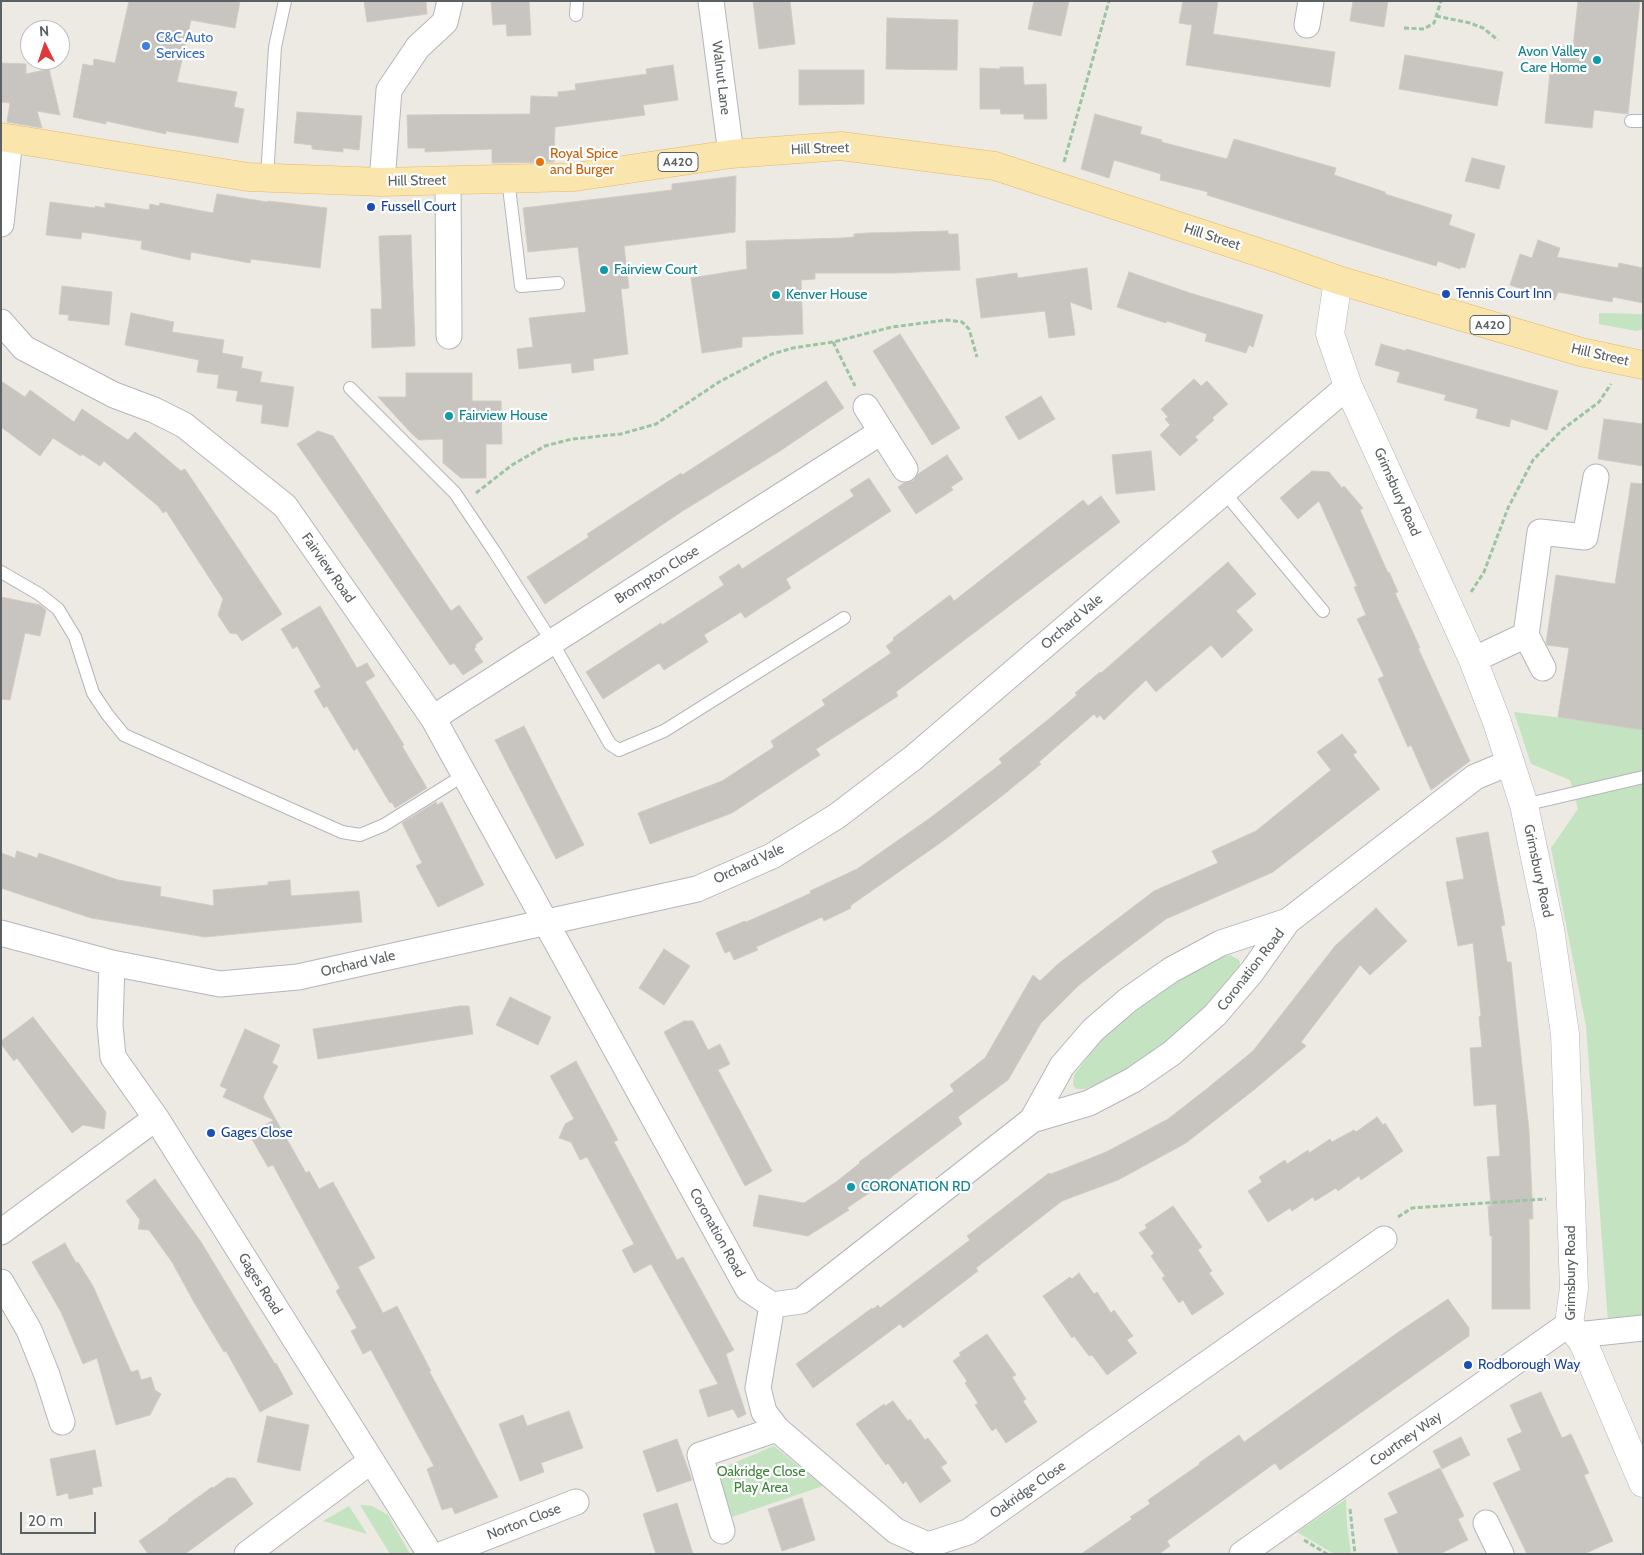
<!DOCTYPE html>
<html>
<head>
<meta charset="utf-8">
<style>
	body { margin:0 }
	#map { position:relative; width:1644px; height:1555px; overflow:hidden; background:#edeae3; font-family:Cabin,sans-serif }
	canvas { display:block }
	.frame { position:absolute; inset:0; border:2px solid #5b6063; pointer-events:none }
	.north { position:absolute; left:20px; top:20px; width:50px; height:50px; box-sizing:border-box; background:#fff; border:1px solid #bdbfc1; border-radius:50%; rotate:356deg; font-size:14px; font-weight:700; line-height:20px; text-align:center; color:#5b6063 }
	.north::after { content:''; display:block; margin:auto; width:18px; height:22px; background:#de393b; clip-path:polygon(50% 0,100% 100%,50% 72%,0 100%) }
	.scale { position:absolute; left:20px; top:1512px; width:76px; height:22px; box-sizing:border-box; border:2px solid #5b6063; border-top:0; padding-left:6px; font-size:15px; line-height:18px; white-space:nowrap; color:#5b6063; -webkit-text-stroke:4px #fff; paint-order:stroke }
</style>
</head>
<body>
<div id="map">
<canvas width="1644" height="1555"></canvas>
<div class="frame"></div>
<div class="north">N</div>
<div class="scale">20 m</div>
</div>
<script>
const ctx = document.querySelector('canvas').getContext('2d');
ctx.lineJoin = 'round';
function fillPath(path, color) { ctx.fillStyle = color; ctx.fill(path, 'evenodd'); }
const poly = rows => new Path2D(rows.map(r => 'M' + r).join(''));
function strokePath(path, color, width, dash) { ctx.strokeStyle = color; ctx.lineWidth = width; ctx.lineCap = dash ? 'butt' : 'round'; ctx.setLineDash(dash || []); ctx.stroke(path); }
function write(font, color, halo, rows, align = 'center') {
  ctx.font = font + ' Cabin,sans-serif'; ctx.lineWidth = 4.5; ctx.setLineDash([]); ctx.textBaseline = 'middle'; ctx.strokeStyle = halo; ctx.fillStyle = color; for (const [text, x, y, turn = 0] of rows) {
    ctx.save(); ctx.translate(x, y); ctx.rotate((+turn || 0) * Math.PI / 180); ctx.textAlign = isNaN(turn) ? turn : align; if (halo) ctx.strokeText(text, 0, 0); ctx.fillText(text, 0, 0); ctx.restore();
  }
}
fillPath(poly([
	[1599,313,1643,314,1643,329,1636,331,1599,324],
	[1514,712,1643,728,1643,1317,1608,1322,1586,1026,1551,848,1578,809,1570,780,1531,764],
	[1230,955,1239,960,1240,964,1239,970,1199,1015,1162,1046,1117,1076,1085,1089,1076,1089,1073,1085,1074,1075,1102,1038,1174,981,1223,957],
	[774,1446,823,1486,732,1517,720,1482,729,1465],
	[1346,1499,1347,1525,1351,1554,1334,1554,1297,1532],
	[360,1505,372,1506,388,1515,410,1554,390,1554],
	[349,1506,367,1534,323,1521]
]), '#c4e3c1');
const building = poly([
	[129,1,240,1,235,28,191,20,177,82,237,92,234,107,244,109,238,143,166,131,166,134,106,121,106,124,73,117,83,64,93,66,94,59,115,63,129,1],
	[364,1,426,1,427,14,367,22,364,1],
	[491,1,529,1,531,35,507,36,506,24,493,25,491,1],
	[753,1,790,1,795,44,759,49,753,1],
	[1034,1,1069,1,1061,36,1028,29,1034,1],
	[1183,1,1218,1,1213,34,1335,52,1330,87,1186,65,1192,25,1179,23,1183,1],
	[1353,1,1388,1,1384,27,1350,21,1353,1],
	[1578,1,1640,1,1628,114,1594,110,1592,128,1545,123,1550,73,1559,74,1562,46,1573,48,1578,1],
	[887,18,958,20,957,70,886,69,887,18],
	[1405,55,1503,72,1497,106,1399,89,1405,55],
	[1,63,26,64,26,74,49,69,60,115,37,111,42,128,7,122,10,103,1,102,1,63],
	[673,65,678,100,643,105,645,115,555,127,554,162,492,163,492,149,425,152,425,148,408,148,407,115,530,114,531,96,558,97,558,92,576,90,575,84,647,74,646,69,673,65],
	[1000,67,1023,67,1024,85,1046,84,1047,119,1024,119,1024,114,1001,114,1000,109,980,109,980,68,1000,69,1000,67],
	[799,70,864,70,864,104,799,105,799,70],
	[297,112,362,116,359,150,343,148,343,152,312,149,312,145,294,143,297,112],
	[1095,114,1142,127,1140,134,1162,140,1161,142,1227,159,1234,139,1336,168,1334,175,1385,192,1385,194,1452,215,1449,225,1475,234,1465,268,1461,267,1460,269,1438,261,1436,266,1361,243,1207,195,1208,192,1160,180,1161,174,1114,160,1109,178,1081,169,1095,114],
	[1472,158,1505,166,1499,189,1465,181,1472,158],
	[736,176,735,232,624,246,629,288,621,289,628,354,593,359,594,370,572,373,571,363,519,369,517,349,533,347,529,318,586,312,578,247,528,252,523,208,672,190,672,184,736,176],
	[217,194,267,202,268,201,327,208,320,268,251,259,250,263,191,252,190,260,141,249,142,241,82,232,81,239,46,235,50,202,95,208,95,206,105,208,105,203,149,210,150,204,159,206,160,203,213,213,217,194],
	[948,231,948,234,958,234,960,270,895,273,815,273,815,279,801,280,803,334,742,337,742,347,702,353,691,278,747,269,746,241,843,238,854,237,854,234,868,233,948,231],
	[411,235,415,346,372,348,371,309,382,309,379,236,411,235],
	[1538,240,1560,248,1557,257,1618,268,1619,263,1643,268,1643,303,1613,297,1612,302,1558,292,1555,300,1510,285,1520,254,1532,258,1538,240],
	[1087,268,1092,310,1070,302,1075,335,1049,338,1045,311,981,318,976,279,1017,273,1018,278,1087,268],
	[1129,272,1190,293,1263,315,1253,347,1249,345,1246,353,1205,341,1207,334,1167,321,1166,323,1117,307,1129,272],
	[62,286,112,292,109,325,68,320,69,315,59,314,62,286],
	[131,313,174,322,172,332,224,340,222,353,243,357,241,368,262,372,260,382,294,387,288,427,261,423,263,405,236,401,238,391,217,388,219,375,197,372,199,360,125,345,131,313],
	[900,334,960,428,932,445,873,351,900,334],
	[1381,344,1406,351,1406,349,1558,391,1547,430,1511,419,1509,427,1476,418,1478,409,1444,400,1446,395,1397,382,1400,372,1375,365,1381,344],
	[406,373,472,373,472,401,501,401,502,444,486,444,486,478,461,478,443,463,443,439,419,440,412,434,378,397,406,397,406,373],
	[1194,379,1201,386,1207,381,1228,404,1212,418,1214,420,1195,437,1198,440,1180,456,1160,435,1170,425,1165,419,1168,417,1161,409,1194,379],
	[1,381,25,397,30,390,74,422,82,409,128,440,135,432,181,471,185,469,282,614,242,641,237,634,230,633,218,615,223,599,166,511,163,513,158,506,104,461,100,466,82,454,81,456,53,438,40,456,1,427,1,381],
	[826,381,844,408,780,451,681,512,545,604,527,577,589,537,587,534,681,473,682,475,727,446,826,381],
	[1041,396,1055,419,1019,440,1005,417,1041,396],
	[1604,419,1643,424,1643,466,1598,459,1604,419],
	[318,431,333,436,451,611,459,605,483,639,475,645,476,647,474,649,483,662,463,675,454,663,450,665,297,444,318,431],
	[1151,451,1155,490,1116,494,1112,455,1151,451],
	[947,455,963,479,951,487,953,490,916,514,898,487,904,483,913,481,918,474,947,455],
	[1312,471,1329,472,1342,488,1344,486,1363,508,1360,510,1388,573,1389,572,1398,592,1395,593,1420,648,1418,648,1470,761,1431,790,1411,745,1408,747,1378,679,1384,676,1357,619,1366,615,1354,587,1357,586,1319,501,1298,519,1280,498,1312,471],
	[869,478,891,511,786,579,791,588,745,618,741,612,704,635,708,642,664,670,659,663,603,699,586,672,661,623,662,625,724,585,719,577,739,564,742,569,854,496,850,490,869,478],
	[1631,483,1643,484,1643,730,1558,717,1569,648,1547,645,1546,643,1556,575,1615,584,1631,483],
	[1101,496,1120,522,896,692,898,696,816,749,820,755,732,813,650,844,638,813,722,781,774,747,771,741,825,705,822,700,891,653,886,646,894,640,893,638,950,595,954,601,1083,500,1088,506,1101,496],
	[1228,562,1256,594,1236,611,1253,630,1222,658,1211,645,1156,692,1146,680,1104,720,1100,715,1097,718,1094,714,1039,762,1041,764,1002,796,943,841,850,906,851,908,824,921,822,917,756,947,758,950,734,960,730,951,725,953,716,933,745,921,746,922,778,908,811,893,810,891,857,869,930,818,1002,763,999,759,1050,718,1077,695,1075,693,1100,672,1101,673,1228,562],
	[1,597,40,605,46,610,40,636,25,633,10,700,1,699,1,597],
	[320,606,357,668,367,663,375,676,365,682,404,745,402,746,427,788,395,808,392,802,390,803,357,748,354,751,327,706,324,708,314,691,321,687,297,646,293,649,281,629,320,606],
	[524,726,584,845,556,859,495,740,524,726],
	[1342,734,1357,752,1353,755,1380,789,1273,872,1166,919,1102,967,1078,986,1041,1023,1008,1080,958,1117,962,1124,878,1187,847,1208,849,1210,808,1236,753,1226,759,1195,804,1203,836,1182,860,1163,859,1162,863,1159,954,1091,950,1085,985,1058,1033,975,1040,981,1058,964,1154,891,1218,863,1212,851,1256,831,1331,770,1317,752,1342,734],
	[436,802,437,805,442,802,484,885,438,907,416,866,422,863,402,823,436,802],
	[1488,832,1505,925,1501,926,1507,962,1511,962,1529,1131,1533,1219,1529,1219,1530,1309,1492,1309,1492,1236,1490,1236,1488,1206,1491,1206,1487,1157,1500,1156,1496,1104,1474,1106,1470,1048,1482,1047,1479,1017,1481,1016,1473,943,1458,946,1446,882,1464,879,1456,838,1488,832],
	[17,851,37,858,39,853,118,880,161,887,160,896,214,906,213,890,268,885,268,882,290,880,291,896,359,891,362,922,205,937,91,918,1,888,1,853,15,858,17,851],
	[1376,908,1407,941,1370,975,1360,965,1301,1042,1306,1046,1255,1089,1186,1143,1118,1180,1062,1201,976,1268,978,1271,919,1316,903,1328,900,1324,813,1388,796,1364,872,1308,873,1309,878,1305,880,1308,917,1280,970,1240,967,1236,1049,1173,1051,1174,1106,1152,1140,1134,1168,1119,1209,1087,1253,1051,1335,946,1376,908],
	[664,949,690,966,664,1005,639,988,664,949],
	[510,997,551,1017,538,1045,496,1025,510,997],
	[460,1006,469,1006,473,1034,318,1059,313,1029,460,1006],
	[33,1017,106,1112,104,1129,83,1125,72,1133,17,1058,14,1061,1,1044,1,1041,33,1017],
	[684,1021,693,1021,708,1050,720,1044,730,1064,718,1070,772,1171,745,1186,664,1032,684,1021],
	[245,1029,280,1045,272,1063,278,1066,263,1097,306,1173,309,1171,319,1189,333,1182,375,1258,358,1267,383,1313,397,1306,431,1371,429,1371,498,1497,455,1514,452,1507,442,1510,427,1469,434,1466,371,1350,363,1354,351,1331,357,1328,336,1291,340,1288,273,1165,268,1167,249,1134,274,1120,223,1097,227,1089,220,1086,245,1029],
	[576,1061,618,1140,614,1142,677,1260,683,1257,734,1350,726,1354,746,1414,738,1418,733,1409,708,1417,699,1390,718,1384,651,1264,634,1273,622,1250,634,1244,587,1157,580,1160,571,1142,559,1138,565,1124,574,1119,550,1076,576,1061],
	[1377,1117,1383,1125,1385,1123,1403,1151,1361,1180,1359,1176,1338,1191,1336,1188,1315,1201,1313,1197,1292,1211,1290,1208,1268,1222,1248,1191,1262,1182,1259,1177,1285,1160,1287,1164,1308,1150,1309,1153,1330,1139,1332,1142,1354,1130,1356,1132,1377,1117],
	[155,1179,201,1242,275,1364,276,1363,293,1394,260,1412,226,1351,224,1352,195,1304,172,1262,149,1230,138,1229,140,1220,126,1201,155,1179],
	[1173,1206,1202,1247,1198,1250,1212,1271,1209,1273,1224,1294,1192,1315,1183,1300,1179,1303,1162,1278,1165,1276,1151,1256,1154,1253,1139,1233,1147,1228,1145,1225,1173,1206],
	[65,1243,76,1263,78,1262,93,1286,131,1372,138,1370,141,1380,151,1377,155,1390,161,1394,150,1415,116,1425,97,1358,83,1364,61,1312,32,1262,65,1243],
	[1079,1273,1094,1294,1097,1292,1111,1313,1114,1310,1133,1336,1127,1340,1137,1353,1107,1375,1092,1355,1089,1356,1074,1336,1072,1338,1043,1296,1070,1277,1072,1279,1079,1273],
	[1448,1299,1469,1328,1469,1336,1280,1470,1275,1463,1167,1541,1170,1546,1159,1554,1081,1554,1132,1519,1130,1517,1150,1504,1148,1500,1200,1464,1199,1463,1239,1435,1244,1442,1400,1331,1448,1299],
	[987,1334,1016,1375,1012,1377,1026,1399,1023,1401,1037,1422,1006,1443,996,1428,992,1431,975,1405,978,1403,965,1383,967,1381,953,1361,961,1355,959,1353,987,1334],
	[1541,1392,1562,1438,1571,1434,1589,1473,1584,1475,1613,1541,1584,1554,1527,1554,1493,1483,1521,1470,1507,1439,1522,1432,1510,1405,1541,1392],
	[893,1401,908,1421,910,1419,925,1440,928,1438,947,1463,941,1467,951,1481,920,1503,906,1481,903,1484,888,1463,886,1465,856,1424,884,1404,885,1406,893,1401],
	[569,1411,583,1448,541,1463,544,1472,520,1481,499,1424,523,1415,527,1426,569,1411],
	[267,1416,309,1425,300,1471,257,1462,267,1416],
	[1461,1437,1470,1455,1442,1469,1433,1451,1461,1437],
	[677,1439,692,1480,657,1492,643,1451,677,1439],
	[95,1450,102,1486,92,1488,93,1494,69,1499,68,1493,57,1496,50,1459,95,1450],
	[1440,1468,1464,1516,1458,1519,1468,1540,1440,1554,1399,1554,1384,1519,1398,1513,1388,1493,1440,1468],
	[227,1478,235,1478,253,1504,185,1554,148,1554,139,1541,169,1520,168,1519,212,1487,213,1488,227,1478],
	[802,1498,815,1540,782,1551,768,1509,802,1498],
	[677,1503,693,1554,656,1554,643,1514,677,1503]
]);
fillPath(building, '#c8c5c0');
strokePath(building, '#d1cbc2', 1);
const lane = poly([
	[576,15,577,1],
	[1631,121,1643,121],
	[267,178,275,47,285,1],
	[508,179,521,286,558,283],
	[350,388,455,493,494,551,552,642,610,744,619,750,664,731,844,618],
	[1224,492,1323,611],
	[1,572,39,594,58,609,75,637,93,693,107,714,124,735,342,832,360,835,384,825,464,775],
	[1524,805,1643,777]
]);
const street = poly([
	[711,1,731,154],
	[1307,25,1311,1],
	[448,180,449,336],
	[382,182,389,90,418,47,445,22,450,1],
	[1,224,10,138],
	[1,322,24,348,114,395,154,410,184,425,285,506,433,718,748,1289,772,1305,801,1301,1032,1120,1089,1103,1133,1080,1172,1053,1215,1015,1251,973,1288,921,1475,777,1511,762],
	[866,407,905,469],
	[1526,635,1543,668],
	[1473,660,1526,635,1540,532,1585,537,1596,477],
	[433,718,881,432],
	[1,933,112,963,220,984,298,977,697,889,772,856,837,816,913,758,1348,386],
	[112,963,110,1025,113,1057,156,1118,430,1554],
	[1032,1120,1062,1066,1093,1030,1128,1000,1171,970,1221,943,1288,921],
	[1,1232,156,1118],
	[1,1282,29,1330,47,1375,62,1422],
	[772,1305,758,1388,764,1412,777,1429,896,1531,928,1545,968,1532,1384,1239],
	[1577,1335,1643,1328],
	[1486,1523,1501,1554],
	[722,1531,700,1455,777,1429],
	[247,1554,371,1461],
	[443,1554,576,1502],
	[1242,1554,1569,1324]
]);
const secondary = poly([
	[1338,280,1330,334,1348,386,1473,660,1497,722,1524,805,1550,929,1565,1034,1574,1288,1569,1324,1583,1342,1643,1483]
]);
const primary = poly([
	[1,137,248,177,382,182,575,177,731,154,841,146,995,166,1282,260,1338,280,1581,352,1643,365]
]);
strokePath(lane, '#b4b6ba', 14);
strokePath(street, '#b4b6ba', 27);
strokePath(secondary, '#b2b6ba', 29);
strokePath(primary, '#e8b662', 29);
strokePath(poly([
	[1436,16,1470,23,1483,28,1498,40],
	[1404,28,1424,29,1434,23,1441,1],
	[1064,162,1109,1],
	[833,342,855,386],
	[476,493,512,465,545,446,572,439,621,434,656,424,719,382,772,354,793,348,833,342,892,327,947,320,962,322,969,329,977,357],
	[1471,592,1484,572,1508,508,1533,460,1563,429,1599,402,1611,384],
	[1398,1217,1412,1208,1546,1199],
	[1350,1509,1355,1554],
	[1304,1540,1327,1554]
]), '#9bc4a3', 3, [5, 2.5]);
strokePath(lane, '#fff', 12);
strokePath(street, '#fff', 25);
strokePath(secondary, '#fff', 28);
strokePath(primary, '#fae6ac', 28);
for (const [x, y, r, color] of [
	[146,46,5,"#3f7fe0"],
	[1597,60,5,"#0f9aa8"],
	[540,162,5,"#e8710a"],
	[371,207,5,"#1a4fb4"],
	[604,270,5,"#0f9aa8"],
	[1446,294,5,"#1a4fb4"],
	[776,295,5,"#0f9aa8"],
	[449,416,5,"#0f9aa8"],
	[211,1133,5,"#1a4fb4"],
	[851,1187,5,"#0f9aa8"],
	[1468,1365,5,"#1a4fb4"]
]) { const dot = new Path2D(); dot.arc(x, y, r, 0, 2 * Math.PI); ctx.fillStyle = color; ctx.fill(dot); strokePath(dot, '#fff', 2); }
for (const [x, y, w] of [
	[678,162,40],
	[1490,325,40]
]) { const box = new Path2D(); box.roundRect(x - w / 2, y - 9.5, w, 19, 4); ctx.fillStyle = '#fff'; ctx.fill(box); strokePath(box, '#5b6063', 1); }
write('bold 12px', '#5b6063', null, [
	["A420",678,162],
	["A420",1490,325]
]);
write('14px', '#366cbe', '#fff', [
	["C&C Auto",156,38],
	["Services",156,54]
], 'left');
write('14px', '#0d838f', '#fff', [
	["Avon Valley",1587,52,"right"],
	["Care Home",1587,68,"right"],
	["Fairview Court",614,270],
	["Kenver House",786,295],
	["Fairview House",459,416],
	["CORONATION RD",861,1187]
], 'left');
write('14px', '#5b6063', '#fff', [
	["Walnut Lane",721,78,83],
	["Hill Street",820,149,-2],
	["Hill Street",417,181,-1],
	["Hill Street",1212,237,18],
	["Hill Street",1600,355,13],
	["Grimsbury Road",1397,492,66],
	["Fairview Road",328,568,55],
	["Brompton Close",657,575,-32],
	["Orchard Vale",1072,622,-41],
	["Orchard Vale",749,864,-25],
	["Grimsbury Road",1538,871,78],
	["Orchard Vale",358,964,-13],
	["Coronation Road",1251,970,-52],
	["Coronation Road",717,1233,61],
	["Grimsbury Road",1571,1273,-90],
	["Gages Road",260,1284,58],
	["Courtney Way",1406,1439,-35],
	["Oakridge Close",1028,1490,-35],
	["Norton Close",524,1522,-21]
]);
write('14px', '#c56008', '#fff', [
	["Royal Spice",550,154],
	["and Burger",550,170]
], 'left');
write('14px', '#164399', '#fff', [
	["Fussell Court",381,207],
	["Tennis Court Inn",1456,294],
	["Gages Close",221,1133],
	["Rodborough Way",1478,1365]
], 'left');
write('14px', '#3e833b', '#fff', [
	["Oakridge Close",761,1472],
	["Play Area",761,1488]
]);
</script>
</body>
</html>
